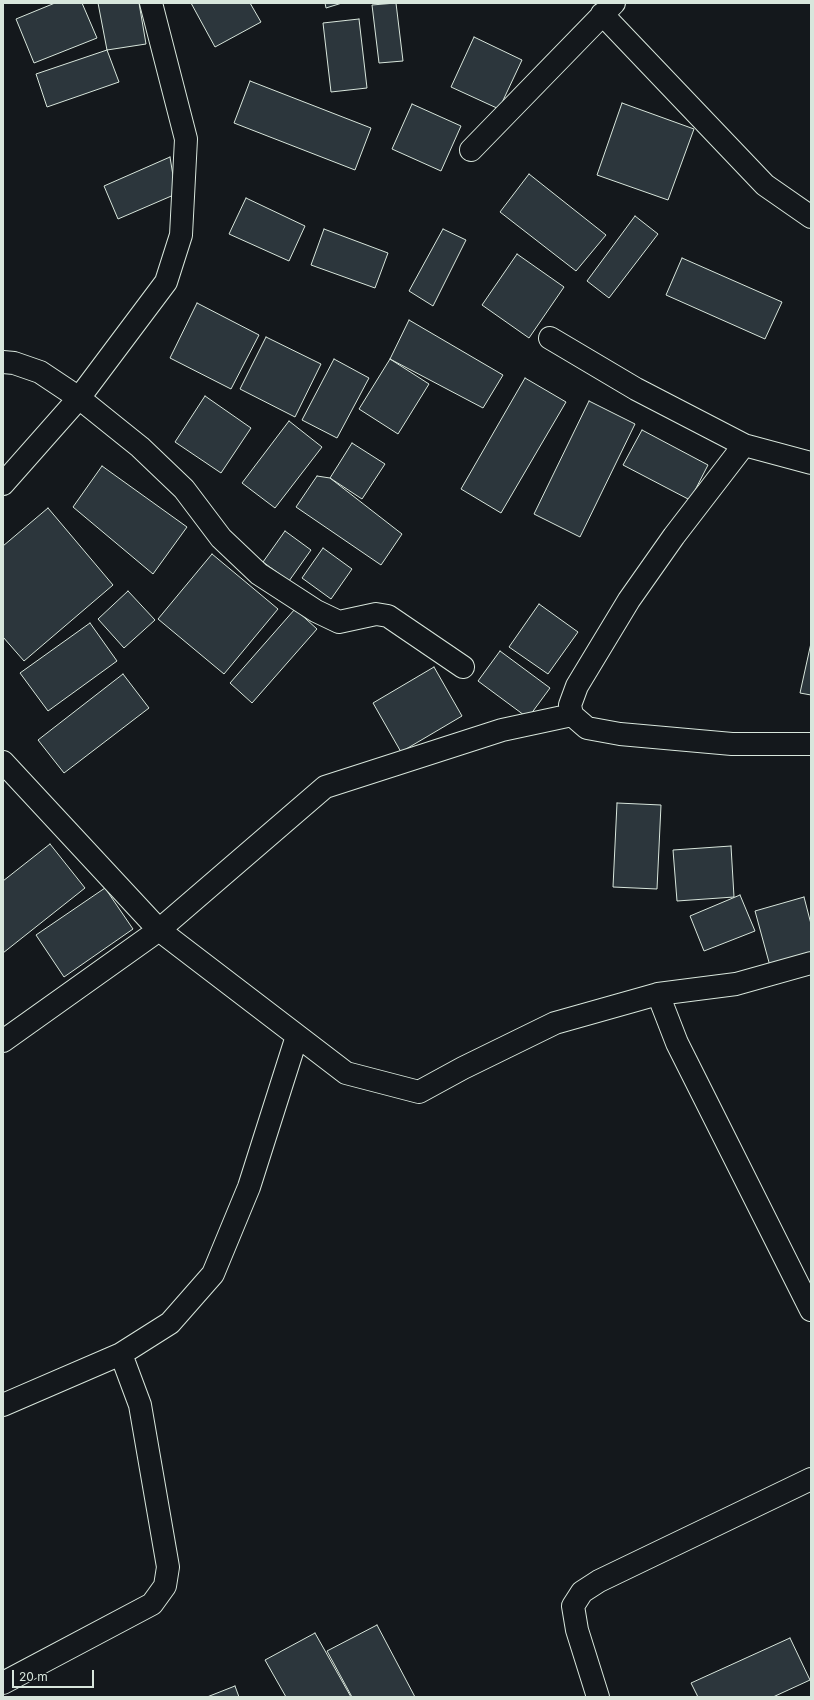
<!DOCTYPE html>
<html>
<head>
<meta charset="utf-8">
<style>
	body { margin:0 }
	#map { position:relative; width:814px; height:1700px; overflow:hidden; background:#14181c; font-family:Inter,sans-serif }
	canvas { display:block }
	.frame { position:absolute; inset:0; border:4px solid #d8e6dc; pointer-events:none }
	.scale { position:absolute; left:12px; top:1670px; width:82px; height:18px; box-sizing:border-box; border:2px solid #d8e6dc; border-top:0; padding-left:5px; font-size:12px; line-height:14px; white-space:nowrap; color:#d8e6dc; -webkit-text-stroke:3px #14181c; paint-order:stroke }
</style>
</head>
<body>
<div id="map">
<canvas width="814" height="1700"></canvas>
<div class="frame"></div>
<div class="scale">20 m</div>
</div>
<script>
const ctx = document.querySelector('canvas').getContext('2d');
ctx.lineJoin = 'round';
function fillPath(path, color) { ctx.fillStyle = color; ctx.fill(path, 'evenodd'); }
const poly = rows => new Path2D(rows.map(r => 'M' + r).join(''));
function strokePath(path, color, width, dash) { ctx.strokeStyle = color; ctx.lineWidth = width; ctx.lineCap = dash ? 'butt' : 'round'; ctx.setLineDash(dash || []); ctx.stroke(path); }
const building = poly([
	[55,3,82,3,97,38,34,63,16,19,55,3],
	[98,3,139,3,146,44,107,50,98,3],
	[191,3,250,3,261,22,215,47,191,3],
	[325,3,342,3,326,8,325,3],
	[396,3,403,61,379,63,372,5,396,3],
	[359,19,367,88,331,92,323,23,359,19],
	[474,37,522,60,499,109,451,87,474,37],
	[107,50,119,82,47,107,36,74,107,50],
	[250,81,371,128,355,170,234,123,250,81],
	[622,103,694,129,668,200,597,175,622,103],
	[412,104,461,126,441,171,392,149,412,104],
	[170,157,176,194,118,219,104,186,170,157],
	[529,174,606,235,576,271,500,212,529,174],
	[246,198,305,226,289,261,229,234,246,198],
	[635,216,658,234,609,298,587,281,635,216],
	[324,229,388,253,375,288,311,265,324,229],
	[443,229,466,240,433,306,409,291,443,229],
	[517,254,564,287,529,338,482,305,517,254],
	[682,258,782,302,765,339,666,295,682,258],
	[197,303,259,335,231,389,170,358,197,303],
	[409,320,503,375,483,408,390,359,409,320],
	[266,337,321,364,295,417,240,389,266,337],
	[334,359,369,378,337,438,302,420,334,359],
	[390,359,429,384,398,434,359,409,390,359],
	[525,378,566,402,501,513,461,489,525,378],
	[205,396,251,428,221,473,175,442,205,396],
	[589,401,635,424,580,537,534,514,589,401],
	[289,421,322,447,275,508,242,483,289,421],
	[642,430,708,465,690,500,623,465,642,430],
	[352,443,385,464,362,499,330,478,352,443],
	[102,466,187,527,153,574,73,507,102,466],
	[317,476,330,478,402,534,381,565,296,507,317,476],
	[48,508,113,585,24,661,3,637,3,546,48,508],
	[285,531,311,550,289,581,263,562,285,531],
	[323,548,352,569,331,599,302,578,323,548],
	[212,554,278,609,224,674,158,619,212,554],
	[128,591,155,620,124,648,98,619,128,591],
	[539,604,578,632,548,674,509,647,539,604],
	[295,609,317,629,252,703,230,683,295,609],
	[90,623,117,661,48,711,20,673,90,623],
	[811,643,811,695,800,693,811,643],
	[500,651,550,688,528,718,478,681,500,651],
	[434,667,462,716,401,752,373,703,434,667],
	[123,674,149,708,64,773,38,740,123,674],
	[617,803,661,805,657,889,613,887,617,803],
	[50,844,85,888,3,953,3,881,50,844],
	[731,846,734,897,677,901,673,850,731,846],
	[105,888,133,929,64,977,36,935,105,888],
	[740,895,755,931,704,951,690,916,740,895],
	[804,897,811,924,811,954,770,966,755,911,804,897],
	[377,1625,415,1697,352,1697,327,1651,377,1625],
	[315,1633,351,1697,286,1697,265,1660,315,1633],
	[790,1638,810,1680,773,1697,698,1697,691,1683,790,1638],
	[235,1686,239,1697,207,1697,235,1686]
]);
fillPath(building, '#2c363c');
strokePath(building, '#d8e6dc', 1);
const minor = poly([
	[602,14,765,185,811,217],
	[471,150,614,3],
	[550,338,636,389,744,445,811,463],
	[3,362,14,363,40,372,79,398,140,447,184,489,221,538,259,574,316,611,339,622,376,614,388,616,463,667],
	[744,445,674,536,629,600,577,686,570,705,572,715,587,728,620,734,732,744,811,744],
	[3,484,79,398,166,282,181,235,186,139,151,3],
	[3,762,159,930,346,1073,419,1092,463,1068,555,1023,658,994,677,1043,811,1310],
	[658,994,736,984,811,963],
	[3,1041,159,930,325,787,502,730,572,715],
	[3,1405,121,1354,170,1323,213,1274,249,1187,297,1036],
	[3,1683,152,1604,165,1586,168,1567,140,1405,121,1354],
	[598,1697,577,1630,573,1606,582,1592,599,1581,811,1479]
]);
strokePath(minor, '#d8e6dc', 24);
strokePath(minor, '#14181c', 22);
</script>
</body>
</html>
